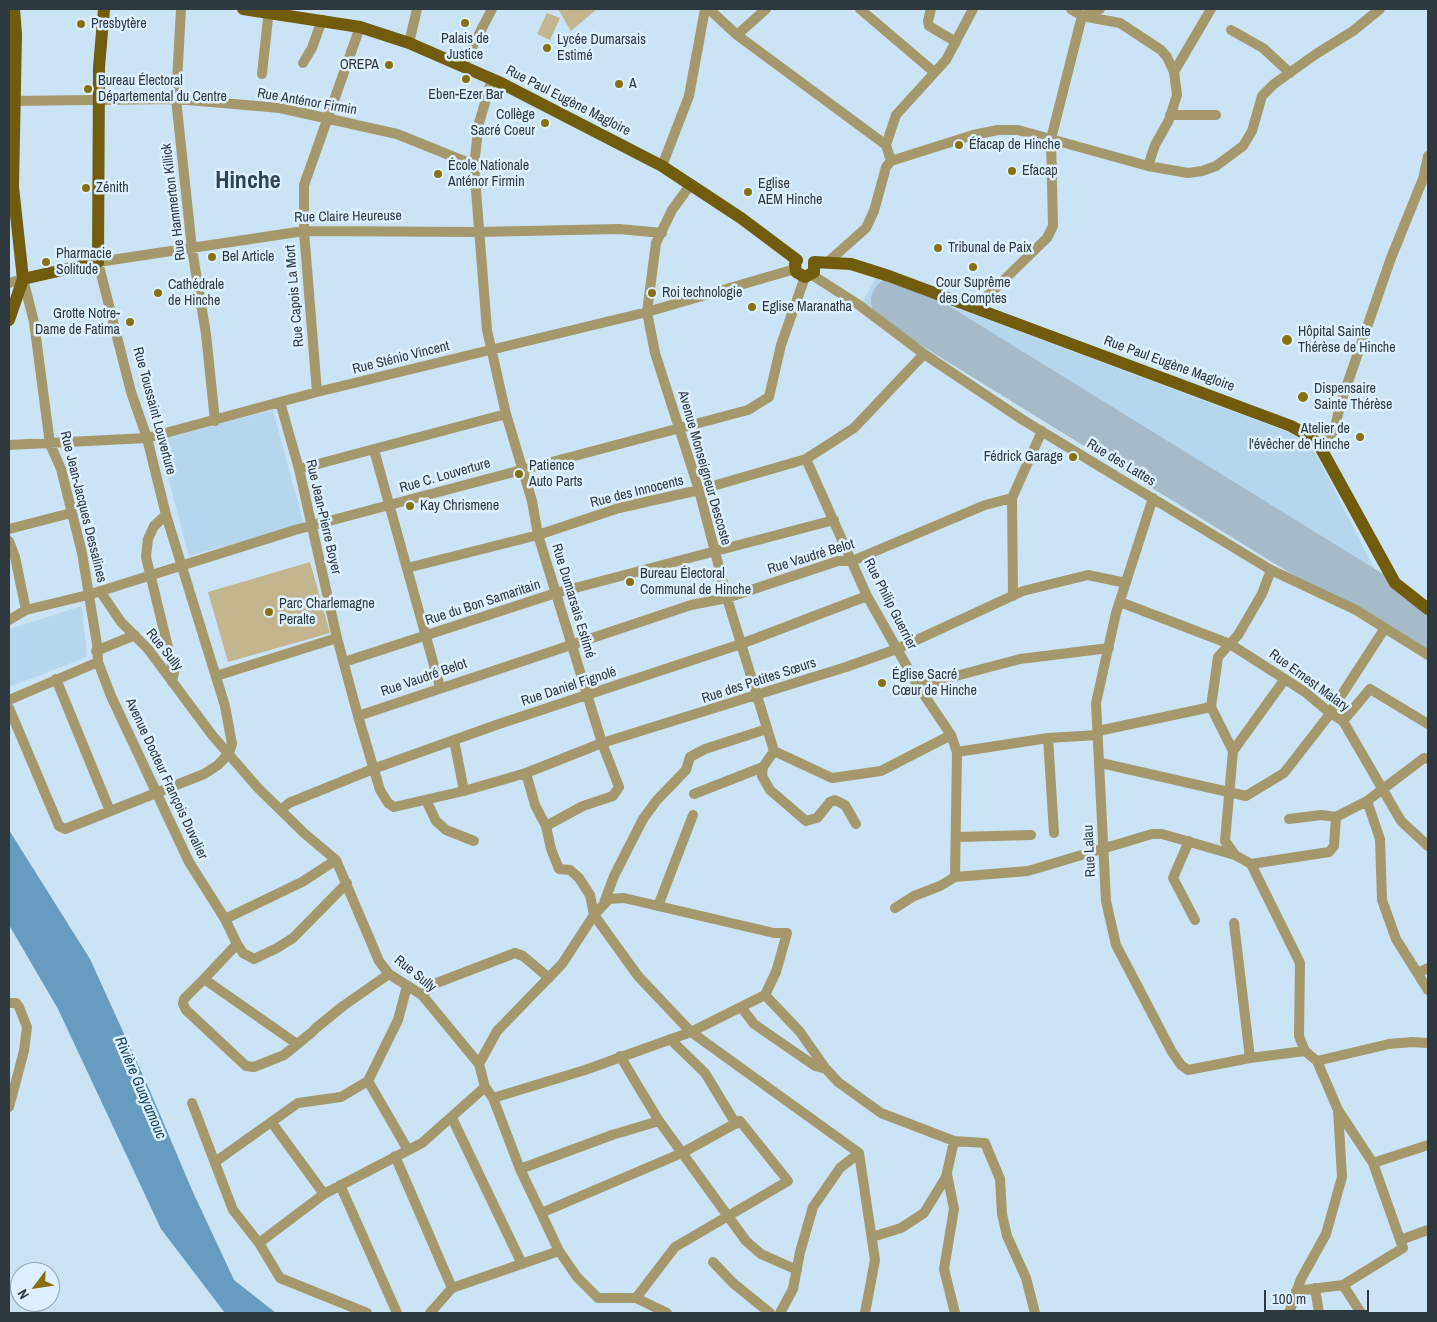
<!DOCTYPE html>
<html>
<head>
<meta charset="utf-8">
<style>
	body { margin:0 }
	#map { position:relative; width:1437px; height:1322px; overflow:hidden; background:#cae4f6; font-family:"Archivo Narrow",sans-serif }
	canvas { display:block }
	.frame { position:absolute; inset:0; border:10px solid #2e383f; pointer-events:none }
	.north { position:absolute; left:10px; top:1262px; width:50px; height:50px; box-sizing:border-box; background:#dcf0ff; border:1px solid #96a6b2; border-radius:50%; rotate:239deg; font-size:14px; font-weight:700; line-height:20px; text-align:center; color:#2e383f }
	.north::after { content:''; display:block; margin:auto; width:18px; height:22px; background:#887011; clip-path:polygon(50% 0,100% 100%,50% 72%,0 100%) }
	.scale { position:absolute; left:1264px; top:1290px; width:105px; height:22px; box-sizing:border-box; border:2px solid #2e383f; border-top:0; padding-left:6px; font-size:15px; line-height:18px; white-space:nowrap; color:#2e383f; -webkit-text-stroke:4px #dcf0ff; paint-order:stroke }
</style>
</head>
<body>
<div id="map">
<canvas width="1437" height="1322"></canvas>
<div class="frame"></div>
<div class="north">N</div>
<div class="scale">100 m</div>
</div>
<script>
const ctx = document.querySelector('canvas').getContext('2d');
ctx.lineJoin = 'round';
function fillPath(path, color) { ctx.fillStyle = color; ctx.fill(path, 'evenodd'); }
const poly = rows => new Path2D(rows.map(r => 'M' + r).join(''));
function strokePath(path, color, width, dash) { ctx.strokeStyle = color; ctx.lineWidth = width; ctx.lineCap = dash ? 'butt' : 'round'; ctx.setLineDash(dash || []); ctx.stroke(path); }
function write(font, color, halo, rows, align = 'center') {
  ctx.font = font + ' "Archivo Narrow",sans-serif'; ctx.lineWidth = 5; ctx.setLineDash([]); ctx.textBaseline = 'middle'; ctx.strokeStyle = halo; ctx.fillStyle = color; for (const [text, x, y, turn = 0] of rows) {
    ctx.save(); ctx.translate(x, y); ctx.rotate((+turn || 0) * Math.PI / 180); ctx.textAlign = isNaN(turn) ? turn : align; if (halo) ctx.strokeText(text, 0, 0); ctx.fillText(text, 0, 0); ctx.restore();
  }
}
fillPath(poly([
	[876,278,1290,433,1310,446,1317,456,1372,564,1388,590,1428,617,1428,649,862,302],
	[273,410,304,525,189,556,158,440],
	[82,606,87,657,9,687,9,629]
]), '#b6d6ed');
fillPath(poly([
	[558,9,597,9,571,31],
	[547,13,560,18,550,40,537,34],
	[310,562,330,633,228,662,208,592]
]), '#c3b68e');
fillPath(poly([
	[9,830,90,959,150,1091,192,1190,234,1280,276,1313,225,1313,161,1229,58,1009,9,925]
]), '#679cc0');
strokePath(poly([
	[895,301,1428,630]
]), '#a5bbca', 48);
strokePath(poly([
	[181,9,176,99,192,249,206,334,215,421],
	[709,9,737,35,886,145],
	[860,9,934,72],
	[931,9,928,21,929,26,956,42],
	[1071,9,1082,16,1120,23,1161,50,1167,57,1174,72,1177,95,1169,120,1155,145,1148,166],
	[1083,16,1100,9],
	[1231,30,1263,48,1290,73],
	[737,35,766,9],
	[409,43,417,9],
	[303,63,312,48,322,20],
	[463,65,492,9],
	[1174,72,1211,9],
	[262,74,269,9],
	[492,79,479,123,474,165,487,330,506,414,532,501,538,535,602,743,619,787,613,796,583,806,546,826,551,849,559,869,570,870,579,878,590,895,594,915,638,976,691,1032,859,1153,875,1260,865,1313],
	[9,101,176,99,280,108,397,134,474,165],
	[1170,115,1216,115],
	[891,161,886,145,896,115,946,60,973,9],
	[662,166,689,96,705,9],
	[691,184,672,210,656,243,647,312,655,353,699,490,727,598,774,751,832,778,881,771,951,735],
	[829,261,866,228,874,211,886,167,891,161,973,135,998,130,1018,130,1148,166,1188,173,1202,171,1216,166,1243,146,1252,131,1262,96,1274,84,1316,54,1353,31,1380,9],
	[812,275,859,305,924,354,1023,420,1271,570,1356,610,1428,655],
	[9,283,23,279,34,322,50,444,61,469,82,553,97,644,98,662,111,696,189,862,225,919,237,944,243,953,254,959,277,948,293,938,347,883],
	[975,308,1047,238,1053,226,1051,139,1082,16],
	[317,392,304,231,304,185,360,27],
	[280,402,299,469,337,638,358,716,380,790,388,803,394,807,464,791,526,773,602,743,846,667,897,649,1023,591,1088,575,1126,583],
	[9,445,147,438,317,392,647,312,795,269],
	[1319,445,1334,431,1341,402,1391,258,1423,179,1428,156],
	[374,450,440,687],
	[806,459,867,596,918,686,951,735,957,752,955,877],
	[299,469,506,414],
	[1153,498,1116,613,1096,703,1106,901,1116,945,1172,1052,1181,1065,1188,1070,1250,1058,1305,1051],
	[166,515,154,526,148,539,146,557,174,672,172,682],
	[9,529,71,513],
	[9,541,15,557,26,610],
	[407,568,538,535,619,508,699,490,806,459,854,428,924,354],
	[1271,570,1262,594,1238,635,1218,657,1211,707,1233,751,1225,841,1235,855,1251,864,1300,963,1299,1036,1305,1051],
	[100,591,121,622,148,649,212,735,258,788,304,833,336,860,379,961,389,974,422,995,479,1064,485,1087,493,1098,520,1169,541,1213,559,1251,577,1277,598,1298,636,1298,667,1313],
	[1013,596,1012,498,1042,431],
	[1120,602,1230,644,1305,692,1330,713,1343,721,1401,821,1428,846],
	[9,620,26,610,88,595,295,530,748,410,769,397,781,345,805,277],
	[96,651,135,635],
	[344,662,556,593,834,520],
	[216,676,337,638],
	[56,679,110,811],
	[918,686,1020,659,1109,648],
	[9,700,98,662],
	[9,708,59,826,65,829,204,774,218,765,229,753,232,744,225,706,166,515,147,438,131,392,98,262,304,231,478,232,619,229,662,233],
	[358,716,691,605,727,598,838,561,852,561,985,505,1012,498],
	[1343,721,1370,689,1428,724],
	[1098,731,1211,707],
	[1048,738,1054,833],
	[454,740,464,791],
	[774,751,763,767,762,776,770,790,806,821,817,818,830,802,835,800,845,805,856,824],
	[1233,751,1285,679],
	[957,752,1048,738,1098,735],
	[1428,759,1424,758,1367,801,1380,839,1382,900,1396,939,1428,990],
	[1101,763,1246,796,1284,773,1326,719,1385,628],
	[526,773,535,805,546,826],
	[694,794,763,767],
	[426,800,436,821,446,830,474,841],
	[281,810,289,803,373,769,496,725,741,644,867,596],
	[1289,819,1321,815,1336,817,1367,801],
	[957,837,1031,835],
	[1189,841,1173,878,1195,920],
	[1251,864,1329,852,1334,846,1336,817],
	[604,903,614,876,643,819,657,800,686,770,690,757,705,749,767,729],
	[658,906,693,815],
	[895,908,914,896,940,886,955,877,1028,871,1152,834,1162,834,1235,855],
	[225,919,302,882,336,860],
	[1234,923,1250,1058],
	[1418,973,1428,968],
	[204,979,237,944],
	[422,995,434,984,515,953,523,956,549,978],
	[9,1003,16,1003,19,1007,27,1027,24,1051,9,1107],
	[741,1007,754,1024,815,1066,826,1069],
	[670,1039,705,1073,736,1124],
	[297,1044,204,979,184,999,183,1004,186,1010,246,1066,254,1067,284,1055,311,1033,316,1028,343,1006,389,974],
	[1305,1051,1317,1061,1389,1044,1412,1042,1428,1043],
	[620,1056,659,1121,746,1241,761,1254,797,1270],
	[479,1064,497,1031,562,964,594,915,609,899,624,898,774,933,787,933,776,972,765,995,800,1032,826,1069,838,1082,881,1113,954,1141,985,1143,1000,1179,1002,1214,1007,1236,1026,1278,1035,1313],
	[368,1081,408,1150],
	[493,1098,585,1070,691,1032,765,995],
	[192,1103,233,1210,259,1243,280,1278,367,1313],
	[452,1118,522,1264],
	[272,1123,324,1194],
	[395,1156,452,1288],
	[215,1162,298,1103,341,1097,368,1081,398,1020,407,986],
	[1373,1163,1428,1145],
	[520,1169,612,1135,659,1121],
	[947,1174,954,1209,944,1269,955,1313],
	[340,1185,397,1313],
	[541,1213,682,1153,740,1121,788,1181,675,1247,636,1298],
	[872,1237,901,1228,924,1213,946,1177,954,1141],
	[1400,1240,1428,1230],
	[259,1243,324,1194,422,1143,485,1087],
	[713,1262,733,1283,770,1313],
	[1343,1285,1361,1313],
	[1315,1288,1319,1313],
	[1296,1291,1343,1285,1403,1248,1373,1163,1338,1110],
	[430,1313,452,1288,559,1251],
	[780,1313,793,1289,800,1252,813,1207,840,1168,859,1153],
	[1289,1313,1301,1279,1326,1234,1342,1177,1338,1110,1317,1061]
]), '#a5986c', 10);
strokePath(poly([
	[243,9,360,27,409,43,501,83,662,166,741,218,797,260],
	[797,260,795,264,796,272,805,277,814,272,814,262],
	[814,262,851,264,889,276,1291,426,1309,436,1319,445,1395,583,1428,609],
	[23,279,98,262,99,67,104,9],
	[9,320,23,279,13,187,16,34,14,9]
]), '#705c0c', 12);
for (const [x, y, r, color] of [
	[465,23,5,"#887011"],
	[81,24,5,"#887011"],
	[547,48,5,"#887011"],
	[389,65,5,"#887011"],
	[466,79,5,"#887011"],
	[619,84,5,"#887011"],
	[88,89,5,"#887011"],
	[545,123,5,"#887011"],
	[959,145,5,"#887011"],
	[1012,171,5,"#887011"],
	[438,174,5,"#887011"],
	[86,188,5,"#887011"],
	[748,192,5,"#887011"],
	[938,248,5,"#887011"],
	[212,257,5,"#887011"],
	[46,262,5,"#887011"],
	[973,267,5,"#887011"],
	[158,293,5,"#887011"],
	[652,293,5,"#887011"],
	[752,307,5,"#887011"],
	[130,322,5,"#887011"],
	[1287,340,6,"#887011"],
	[1303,397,6,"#887011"],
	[1360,437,5,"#887011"],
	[1073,457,5,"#887011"],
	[519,474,5,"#887011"],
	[410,506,5,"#887011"],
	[630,582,5,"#887011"],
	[269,612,5,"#887011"],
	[882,683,5,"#887011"]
]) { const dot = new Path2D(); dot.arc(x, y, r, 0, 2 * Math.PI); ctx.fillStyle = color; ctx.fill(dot); strokePath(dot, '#dcf0ff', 2); }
write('14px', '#2e383f', '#dcf0ff', [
	["Presbytère",91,24],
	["Palais de",465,39,"center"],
	["Justice",465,55,"center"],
	["Lycée Dumarsais",557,40],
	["Estimé",557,56],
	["OREPA",379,65,"right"],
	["Bureau Électoral",98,81],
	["Départemental du Centre",98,97],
	["A",629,84],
	["Eben-Ezer Bar",466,95,"center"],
	["Collège",535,115,"right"],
	["Sacré Coeur",535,131,"right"],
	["Éfacap de Hinche",969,145],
	["École Nationale",448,166],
	["Anténor Firmin",448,182],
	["Efacap",1022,171],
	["Eglise",758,184],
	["AEM Hinche",758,200],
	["Zénith",96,188],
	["Tribunal de Paix",948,248],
	["Pharmacie",56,254],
	["Solitude",56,270],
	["Bel Article",222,257],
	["Cour Suprême",973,283,"center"],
	["des Comptes",973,299,"center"],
	["Cathédrale",168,285],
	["de Hinche",168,301],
	["Roi technologie",662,293],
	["Eglise Maranatha",762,307],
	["Grotte Notre-",120,314,"right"],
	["Dame de Fatima",120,330,"right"],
	["Hôpital Sainte",1298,332],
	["Thérèse de Hinche",1298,348],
	["Dispensaire",1314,389],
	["Sainte Thérèse",1314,405],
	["Atelier de",1350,429,"right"],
	["l'évêcher de Hinche",1350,445,"right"],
	["Fédrick Garage",1063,457,"right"],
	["Patience",529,466],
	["Auto Parts",529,482],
	["Kay Chrismene",420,506],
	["Bureau Électoral",640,574],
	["Communal de Hinche",640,590],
	["Parc Charlemagne",279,604],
	["Peralte",279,620],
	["Église Sacré",892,675],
	["Cœur de Hinche",892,691]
], 'left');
write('14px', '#2e383f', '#dcf0ff', [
	["Rue Paul Eugène Magloire",568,101,27],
	["Rue Anténor Firmin",307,102,10],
	["Rue Hammerton Killick",174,202,-97],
	["Rue Claire Heureuse",348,217,-1],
	["Rue Capois La Mort",295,296,-95],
	["Rue Sténio Vincent",401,358,-14],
	["Rue Paul Eugène Magloire",1169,364,20],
	["Rue Toussaint Louverture",154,411,75],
	["Rue des Lattes",1121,463,31],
	["Avenue Monseigneur Descoste",704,468,74],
	["Rue C. Louverture",445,476,-16],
	["Rue des Innocents",637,492,-14],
	["Rue Jean-Jacques Dessalines",83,507,76],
	["Rue Jean-Pierre Boyer",323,517,77],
	["Rue Vaudré Belot",811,557,-17],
	["Rue Dumarsais Estimé",573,601,73],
	["Rue du Bon Samaritain",483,603,-18],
	["Rue Philip Guerrier",890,604,63],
	["Rue Sully",164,650,51],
	["Rue Vaudré Belot",424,678,-19],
	["Rue des Petites Sœurs",759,681,-18],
	["Rue Ernest Malary",1309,681,36],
	["Rue Daniel Fignolé",569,687,-18],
	["Avenue Docteur François Duvalier",166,779,65],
	["Rue Lalau",1090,851,-93],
	["Rue Sully",415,974,39]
]);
write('italic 15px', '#19445e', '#dcf0ff', [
	["Rivière Guayamouc",140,1088,67]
]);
write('bold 24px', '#2f4553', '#dcf0ff', [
	["Hinche",248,182]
]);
</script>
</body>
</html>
